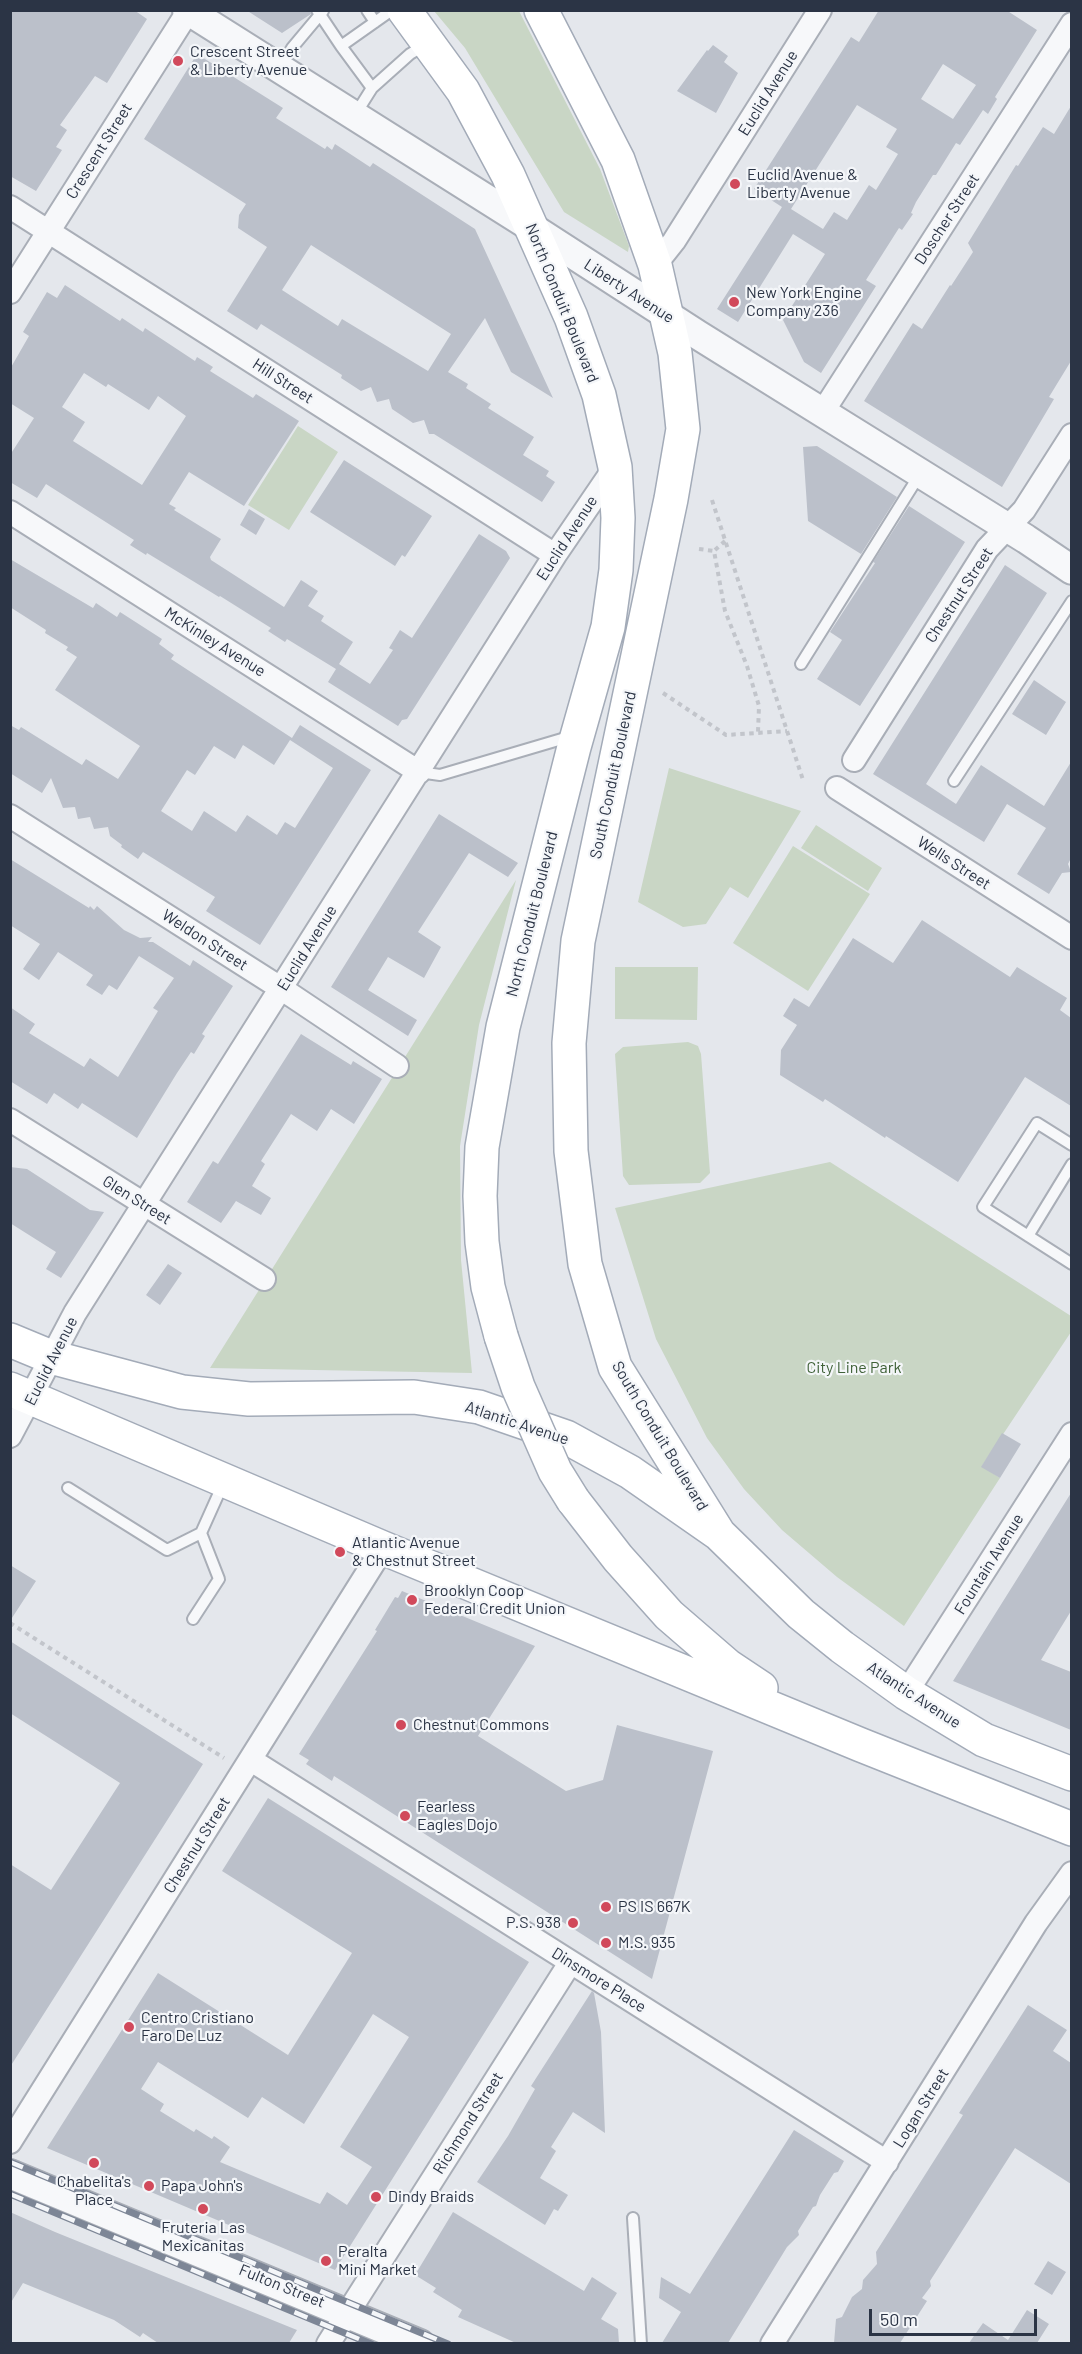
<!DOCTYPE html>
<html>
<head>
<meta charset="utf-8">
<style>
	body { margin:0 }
	#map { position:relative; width:1082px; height:2354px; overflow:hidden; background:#e4e7ec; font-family:Barlow,sans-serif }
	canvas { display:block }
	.frame { position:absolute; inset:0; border:12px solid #2b3445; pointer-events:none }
	.scale { position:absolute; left:869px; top:2309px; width:168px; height:27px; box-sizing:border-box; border:3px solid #2b3445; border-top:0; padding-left:8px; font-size:18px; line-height:21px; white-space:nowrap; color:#2b3445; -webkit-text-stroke:4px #f4f6f9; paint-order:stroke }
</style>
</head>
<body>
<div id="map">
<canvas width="1082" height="2354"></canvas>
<div class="frame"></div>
<div class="scale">50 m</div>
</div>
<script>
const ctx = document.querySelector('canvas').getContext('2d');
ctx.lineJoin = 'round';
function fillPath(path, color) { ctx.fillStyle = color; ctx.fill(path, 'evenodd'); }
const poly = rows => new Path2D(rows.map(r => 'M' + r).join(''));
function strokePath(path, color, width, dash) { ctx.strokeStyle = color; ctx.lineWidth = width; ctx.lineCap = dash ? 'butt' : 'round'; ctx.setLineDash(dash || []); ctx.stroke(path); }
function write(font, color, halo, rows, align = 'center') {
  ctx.font = font + ' Barlow,sans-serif'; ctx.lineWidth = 4.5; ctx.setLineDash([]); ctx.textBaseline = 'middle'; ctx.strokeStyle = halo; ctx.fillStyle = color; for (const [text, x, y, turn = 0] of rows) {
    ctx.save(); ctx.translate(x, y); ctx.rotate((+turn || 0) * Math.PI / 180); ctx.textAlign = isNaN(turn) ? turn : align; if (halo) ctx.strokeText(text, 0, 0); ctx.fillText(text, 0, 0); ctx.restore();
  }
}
fillPath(poly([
	[434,11,519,11,600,169,629,246,628,252,564,212,465,48],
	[298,426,338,452,289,530,248,505],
	[669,768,801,811,748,898,730,887,706,924,683,927,638,902],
	[816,825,882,868,868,891,801,848],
	[793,846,870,894,808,991,733,943],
	[516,880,479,1025,460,1146,461,1260,472,1373,210,1368],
	[615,967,698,967,697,1020,615,1019],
	[688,1042,698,1046,701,1054,710,1173,700,1183,629,1185,623,1176,615,1054,623,1047],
	[830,1162,1071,1316,1071,1332,982,1466,1000,1478,904,1626,837,1577,782,1530,744,1489,707,1438,656,1339,615,1208]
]), '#c9d6c5');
fillPath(poly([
	[10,10,134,10,147,19,107,83,95,76,60,125,67,130,56,147,62,150,36,191,10,176],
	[246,10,310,10,311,14,282,33],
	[879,10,1006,10,1037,30,995,97,997,99,988,114,983,110,960,145,956,143,936,175,933,175,916,202,911,213,913,214,902,230,899,228,866,280,876,286,821,373,804,362,783,320,825,254,793,234,738,322,717,309,782,207,754,189,851,37,859,42],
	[943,64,976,85,953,119,921,99],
	[857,105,897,129,886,147,898,154,876,190,869,185,847,220,834,212,823,229,791,209],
	[713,45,728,56,724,62,738,73,716,113,677,91,707,50,708,51],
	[197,54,283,108,276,118,325,149,327,146,332,150,335,144,370,167,373,163,475,229,553,398,511,372,485,318,448,372,468,384,466,388,491,404,488,408,534,437,523,455,549,471,546,476,555,482,542,502,434,434,429,434,424,420,413,423,392,409,389,399,377,402,371,387,361,391,341,378,342,375,261,324,257,330,227,311,267,247,238,228,239,215,246,204,144,139],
	[311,245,451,334,428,371,342,319,338,326,282,290],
	[1071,106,1071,361,1049,397,1054,399,1002,487,864,401,913,323,922,329,950,285,951,286,973,252,968,243,1016,165,1018,166,1043,127,1054,134],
	[65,285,120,321,122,318,143,332,145,328,195,361,197,357,213,367,210,371,253,398,256,394,299,421,244,506,189,472,169,504,176,508,174,510,221,539,210,557,211,560,284,607,301,580,318,591,308,606,324,616,321,621,353,642,339,664,370,684,393,650,389,648,400,630,412,638,479,534,506,551,510,558,407,719,402,720,398,726,328,682,336,669,287,639,285,642,268,631,271,628,220,596,219,597,147,553,146,555,130,545,134,540,46,484,37,498,10,482,10,455,34,418,10,403,10,369,29,336,23,332,47,292,57,298],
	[84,373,106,387,108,384,149,410,158,396,186,416,142,485,73,441,85,422,62,407],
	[817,446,897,497,861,554,808,521,803,447],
	[344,460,432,516,405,557,402,555,395,566,310,512],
	[909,506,965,542,860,706,817,679,842,640,830,632,875,563,873,562],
	[249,509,265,519,256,535,240,525],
	[10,559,93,608,96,603,117,617,120,612,162,639,159,644,174,655,171,659,292,738,300,725,371,770,260,945,206,911,215,897,143,852,138,859,121,847,122,845,110,836,108,827,94,829,90,817,78,819,75,807,63,808,51,778,42,793,10,773,10,725,19,730,21,727,82,765,86,759,118,779,140,746,55,690,77,657,66,650,68,647,45,633,46,630,10,607],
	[290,740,333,768,295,828,285,822,277,835,247,815,236,832,204,811,192,831,161,811,187,770,195,775,214,746,235,759,243,745,274,765],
	[1005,565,1047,593,926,784,956,804,981,765,1044,806,1071,762,1071,858,1068,864,1071,872,1062,873,1049,894,1017,874,1046,828,1007,804,984,842,873,774],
	[1034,680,1066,702,1046,735,1012,714],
	[439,814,518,863,508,877,469,853,418,932,441,947,424,978,388,957,368,990,417,1020,408,1036,331,987],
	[10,859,89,908,90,906,94,910,97,906,124,930,140,938,152,937,148,942,153,942,190,966,193,960,233,986,202,1034,205,1036,194,1054,191,1052,177,1073,137,1138,82,1103,78,1109,54,1093,47,1104,10,1081,10,1007,35,1024,29,1033,84,1067,90,1058,118,1077,158,1011,153,1008,174,978,139,956,117,990,109,985,102,995,86,985,93,975,58,952,39,980,23,969,40,944,10,925],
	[922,920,1010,977,1017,967,1067,998,1060,1010,1071,1018,1071,1106,1025,1077,958,1182,886,1136,885,1138,825,1099,823,1102,780,1075,781,1050,797,1025,783,1016,794,998,809,1007,853,938,893,963],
	[301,1034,351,1065,353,1061,382,1079,354,1124,331,1109,317,1131,291,1114,261,1161,265,1164,252,1186,271,1198,261,1215,236,1201,221,1223,187,1202,213,1161,218,1164],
	[10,1167,27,1169,90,1210,104,1212,61,1278,46,1269,56,1252,10,1223],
	[168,1264,182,1273,160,1305,146,1295],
	[1002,1433,1021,1444,1000,1478,981,1467],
	[1071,1493,1071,1611,1041,1660,1071,1672,1071,1730,953,1681],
	[10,1565,36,1581,10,1621],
	[402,1591,535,1646,478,1736,566,1791,603,1780,617,1725,713,1751,652,1979,334,1776,332,1781,306,1764,309,1760,299,1754,377,1631,375,1630,395,1597,398,1598],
	[10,1641,203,1764,10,2067,10,1864,51,1890,120,1783,10,1713],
	[268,1798,529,1962,335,2270,47,2148,158,1973,288,2055,352,1953,222,1871],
	[373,2014,409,2037,340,2147,372,2167,347,2205,327,2192,320,2204,220,2162,230,2147,214,2136,212,2139,196,2129,194,2132,160,2111,164,2104,141,2089,158,2062,248,2118,262,2097,304,2124],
	[592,1991,594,1993,601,2032,605,2133,573,2112,551,2147,556,2151,540,2178,568,2195,558,2211,554,2209,545,2225,477,2182,508,2136,535,2089,531,2086],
	[1028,2005,1067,2030,1053,2051,1071,2063,1071,2184,1015,2148,930,2281,931,2286,922,2298,927,2301,900,2343,834,2343,836,2319,842,2317,852,2297,862,2289,863,2280,877,2264,876,2252,963,2115,959,2113],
	[794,2130,844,2161,838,2172,834,2173,820,2195,816,2206,813,2207,798,2231,799,2235,787,2247,728,2343,662,2343,681,2312,659,2298,661,2277,690,2294],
	[10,2212,55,2232,297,2330,289,2343,158,2343,143,2333,140,2337,114,2320,23,2283,10,2304],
	[453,2212,584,2291,592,2277,617,2293,601,2319,618,2329,619,2343,516,2343,458,2317,462,2310,433,2292,436,2288,415,2275],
	[1048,2261,1066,2272,1052,2295,1034,2284],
	[1027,2310,1049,2324,1037,2343,969,2343,983,2323,1008,2340]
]), '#bbc0ca');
const service = poly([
	[317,10,341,46,392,10],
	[367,10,375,22],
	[341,46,372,88,355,115],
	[280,68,292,48,323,11],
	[372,88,410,54,425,45],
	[801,664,920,474],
	[419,772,440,775,572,736],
	[954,781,1072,601],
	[1072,1145,1037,1123,983,1207,1072,1264],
	[1028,1236,1072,1164],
	[68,1488,167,1550,201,1533,223,1484],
	[193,1619,219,1579,201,1533],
	[633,2218,641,2344]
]);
const minor = poly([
	[10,207,555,555],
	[655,265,674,241,820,10],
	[10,292,189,10],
	[822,413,1072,24],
	[10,512,419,772],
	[854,760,987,549,1024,510,1072,435],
	[837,788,1072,938],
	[10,816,282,989,397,1066],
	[10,1120,264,1279],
	[10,1436,75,1313,555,555,615,467],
	[906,1693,1072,1434],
	[251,1760,887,2162],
	[10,2142,383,1548],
	[328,2344,570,1963],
	[772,2344,1036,1923,1072,1873]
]);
const tertiary = poly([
	[187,10,531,227,698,335,1026,539,1072,570],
	[10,2174,420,2344]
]);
const primary = poly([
	[404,10,463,91,508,175,571,317,599,395,615,467,618,518,616,570,608,627,574,747,503,1027,482,1147,480,1196,482,1242,488,1287,501,1336],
	[541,10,618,160,655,265,675,353,683,429,671,499,578,941,569,1043,571,1151,585,1264,615,1367,719,1534],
	[10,1340,51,1357,182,1392,249,1399,414,1397,479,1407,566,1437,630,1472,719,1534,801,1614,842,1647,906,1693,984,1740,1072,1774],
	[10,1389,383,1548,861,1745,1072,1829],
	[573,1500,618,1558,669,1615,728,1666,761,1688]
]);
strokePath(service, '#a9aeb7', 14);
strokePath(minor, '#a9aeb7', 26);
strokePath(tertiary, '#a9aeb7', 32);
strokePath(primary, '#a3abb8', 36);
strokePath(poly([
	[712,500,803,780],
	[725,541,714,551,725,611,747,666,759,706,758,732],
	[699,549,714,551],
	[663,693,726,735,787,731],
	[10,1623,224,1758]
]), '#c2c5cb', 4, [4.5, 4.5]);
strokePath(service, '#f7f8fa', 10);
strokePath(minor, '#f7f8fa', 22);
strokePath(tertiary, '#f7f8fa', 28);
strokePath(primary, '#fff', 33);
const rail = poly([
	[10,2162,448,2344],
	[10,2194,371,2344]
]);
strokePath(rail, '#7d8696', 7);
strokePath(rail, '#f4f6f9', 4.5, [14]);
const primaryBridge = poly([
	[501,1336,518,1387,555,1471,573,1500]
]);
strokePath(primaryBridge, '#a3abb8', 36, []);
strokePath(primaryBridge, '#fff', 33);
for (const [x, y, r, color] of [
	[178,61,6,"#d1495b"],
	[735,184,6,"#d1495b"],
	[734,302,6,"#d1495b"],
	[340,1552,6,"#d1495b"],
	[412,1600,6,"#d1495b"],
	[401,1725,6,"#d1495b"],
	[405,1816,6,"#d1495b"],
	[606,1907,6,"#d1495b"],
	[573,1923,6,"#d1495b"],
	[606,1943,6,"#d1495b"],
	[129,2027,6,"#d1495b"],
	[94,2163,6,"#d1495b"],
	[149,2186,6,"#d1495b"],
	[376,2197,6,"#d1495b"],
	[203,2209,6,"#d1495b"],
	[326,2261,6,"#d1495b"]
]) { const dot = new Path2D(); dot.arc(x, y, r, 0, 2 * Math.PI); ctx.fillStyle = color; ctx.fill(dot); strokePath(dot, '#f4f6f9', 2); }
write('16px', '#2b3445', '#f4f6f9', [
	["Crescent Street",190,52],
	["& Liberty Avenue",190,70],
	["Euclid Avenue &",747,175],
	["Liberty Avenue",747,193],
	["New York Engine",746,293],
	["Company 236",746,311],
	["Atlantic Avenue",352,1543],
	["& Chestnut Street",352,1561],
	["Brooklyn Coop",424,1591],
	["Federal Credit Union",424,1609],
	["Chestnut Commons",413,1725],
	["Fearless",417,1807],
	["Eagles Dojo",417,1825],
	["PS IS 667K",618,1907],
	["P.S. 938",561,1923,"right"],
	["M.S. 935",618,1943],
	["Centro Cristiano",141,2018],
	["Faro De Luz",141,2036],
	["Chabelita's",94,2182,"center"],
	["Place",94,2200,"center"],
	["Papa John's",161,2186],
	["Dindy Braids",388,2197],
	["Fruteria Las",203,2228,"center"],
	["Mexicanitas",203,2246,"center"],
	["Peralta",338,2252],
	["Mini Market",338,2270]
], 'left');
write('16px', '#2b3445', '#f4f6f9', [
	["Euclid Avenue",768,93,-58],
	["Crescent Street",99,151,-58],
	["Doscher Street",947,219,-57],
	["Liberty Avenue",629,291,33],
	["North Conduit Boulevard",562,303,68],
	["Hill Street",283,381,33],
	["Euclid Avenue",567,538,-57],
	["Chestnut Street",959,595,-57],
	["McKinley Avenue",215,642,32],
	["South Conduit Boulevard",613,775,-78],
	["Wells Street",954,863,33],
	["North Conduit Boulevard",532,914,-76],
	["Weldon Street",205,940,33],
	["Euclid Avenue",307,948,-58],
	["Glen Street",137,1200,32],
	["Euclid Avenue",51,1361,-63],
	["Atlantic Avenue",517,1423,18],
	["South Conduit Boulevard",660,1436,59],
	["Fountain Avenue",989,1564,-58],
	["Atlantic Avenue",914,1695,33],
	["Chestnut Street",197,1845,-58],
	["Dinsmore Place",599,1980,32],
	["Logan Street",921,2108,-58],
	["Richmond Street",468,2123,-58],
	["Fulton Street",282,2286,22]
]);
write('16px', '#3f6138', '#f4f6f9', [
	["City Line Park",854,1368]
]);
</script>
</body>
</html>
